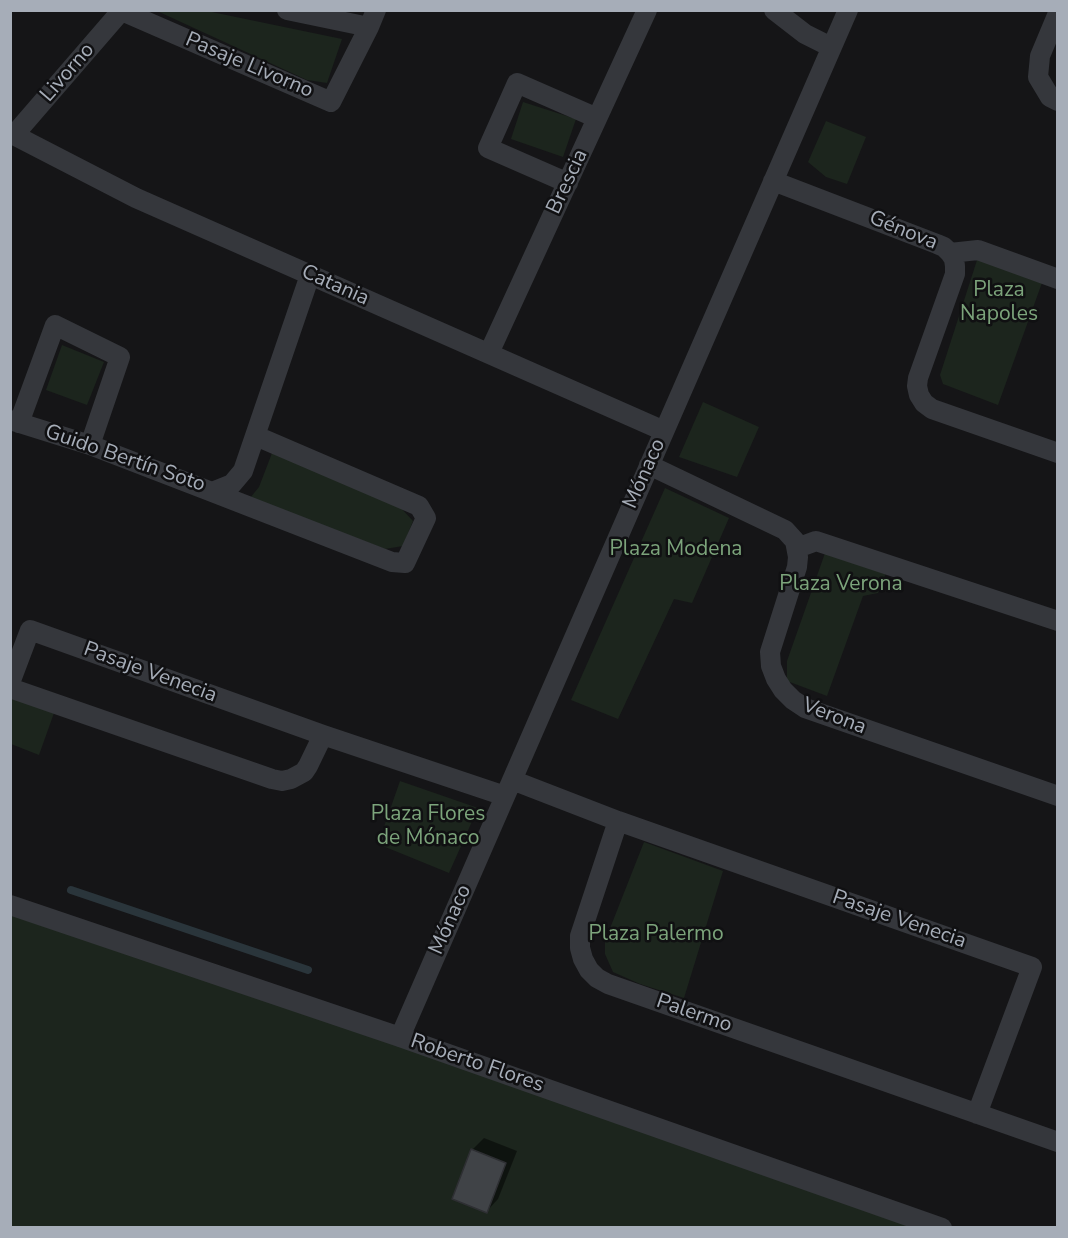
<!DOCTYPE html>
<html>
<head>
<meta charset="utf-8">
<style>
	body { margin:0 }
	#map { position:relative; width:1068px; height:1238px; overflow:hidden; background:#151517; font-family:"Nunito Sans",sans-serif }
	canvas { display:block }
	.frame { position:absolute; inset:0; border:12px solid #a6adb8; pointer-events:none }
</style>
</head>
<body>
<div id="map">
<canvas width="1068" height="1238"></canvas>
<div class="frame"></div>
</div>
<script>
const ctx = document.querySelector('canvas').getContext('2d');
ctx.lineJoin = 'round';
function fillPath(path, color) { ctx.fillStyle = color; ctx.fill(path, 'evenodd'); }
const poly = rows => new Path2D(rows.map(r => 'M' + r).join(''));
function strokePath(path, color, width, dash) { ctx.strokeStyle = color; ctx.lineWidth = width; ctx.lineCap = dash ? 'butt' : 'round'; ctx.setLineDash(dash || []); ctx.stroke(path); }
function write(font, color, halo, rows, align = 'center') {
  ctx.font = font + ' "Nunito Sans",sans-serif'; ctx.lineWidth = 5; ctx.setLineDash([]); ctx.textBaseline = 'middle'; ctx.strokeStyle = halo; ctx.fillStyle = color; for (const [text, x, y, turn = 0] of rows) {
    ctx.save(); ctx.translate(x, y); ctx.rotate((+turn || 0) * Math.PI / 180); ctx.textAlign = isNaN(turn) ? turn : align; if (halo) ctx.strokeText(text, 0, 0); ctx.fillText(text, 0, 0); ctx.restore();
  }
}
fillPath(poly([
	[157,11,207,11,342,39,327,83,307,80],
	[523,102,576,119,563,157,511,139],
	[826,121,866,137,847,184,826,177,808,162],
	[978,257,1043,280,998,405,943,384,940,375],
	[62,345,104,362,87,405,46,390],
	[703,402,759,427,737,477,679,457],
	[272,453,400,507,413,521,403,546,385,549,250,498,259,487],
	[665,488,729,518,692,603,674,599,618,719,571,700],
	[825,553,886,573,878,593,863,596,827,696,787,681,787,661],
	[10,697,54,713,39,755,11,744],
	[400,781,478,808,449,873,378,844],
	[644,842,723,871,684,998,640,984,613,972,605,954,605,941],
	[15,907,418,1049,911,1227,11,1227,10,916]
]), '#1c251d');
fillPath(poly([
	[484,1138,517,1151,498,1199,487,1211,472,1150]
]), '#0007');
strokePath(poly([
	[71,890,308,970]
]), '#2a353b', 8);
const building = poly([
	[471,1149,506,1163,487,1213,452,1199,471,1149]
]);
fillPath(building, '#404347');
strokePath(building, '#2e2f33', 1.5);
strokePath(poly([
	[287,10,369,27,376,10],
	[774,10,805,34,831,47],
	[122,11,331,102,369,27],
	[1058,13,1040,56,1038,77,1050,97,1058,101],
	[10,133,136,198,664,431],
	[14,135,122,10],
	[773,181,937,244,944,247,950,253,954,259,955,266,955,274,918,378,917,386,919,395,924,403,932,409,1058,453],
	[568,183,488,148,517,83,597,118],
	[950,253,978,250,1058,279],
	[489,353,647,10],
	[10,420,90,445,212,492,232,484,243,471,310,275],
	[19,423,55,325,120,357,90,445],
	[649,465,785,530,795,541,798,557,797,567,770,652,771,666,776,679,783,690,793,700,805,708,1058,796],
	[212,492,392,562,405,563,426,518,419,506,256,436],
	[797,548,816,541,1058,621],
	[10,683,30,630,323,735,505,796],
	[10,688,272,779,282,781,291,779,304,772,308,766,323,735],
	[512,780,618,821,580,936,580,948,583,959,589,970,597,978,608,984,1058,1142],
	[618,821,1032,967,977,1114],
	[10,905,400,1037,942,1228],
	[400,1037,848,10]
]), '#35373c', 20);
write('21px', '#a6adb8', '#101012', [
	["Pasaje Livorno",249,66,23],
	["Livorno",68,73,-49],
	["Brescia",568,182,-65],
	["Génova",903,231,22],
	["Catania",335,286,24],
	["Guido Bertín Soto",125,459,19],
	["Mónaco",645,474,-66],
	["Pasaje Venecia",150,673,20],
	["Verona",834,717,21],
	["Mónaco",451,920,-66],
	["Pasaje Venecia",899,920,19],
	["Palermo",694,1014,19],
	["Roberto Flores",477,1064,19]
]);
write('21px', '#7ca47b', '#101012', [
	["Plaza",999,291],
	["Napoles",999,315],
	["Plaza Modena",676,550],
	["Plaza Verona",841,585],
	["Plaza Flores",428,815],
	["de Mónaco",428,839],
	["Plaza Palermo",656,935]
]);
</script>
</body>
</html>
